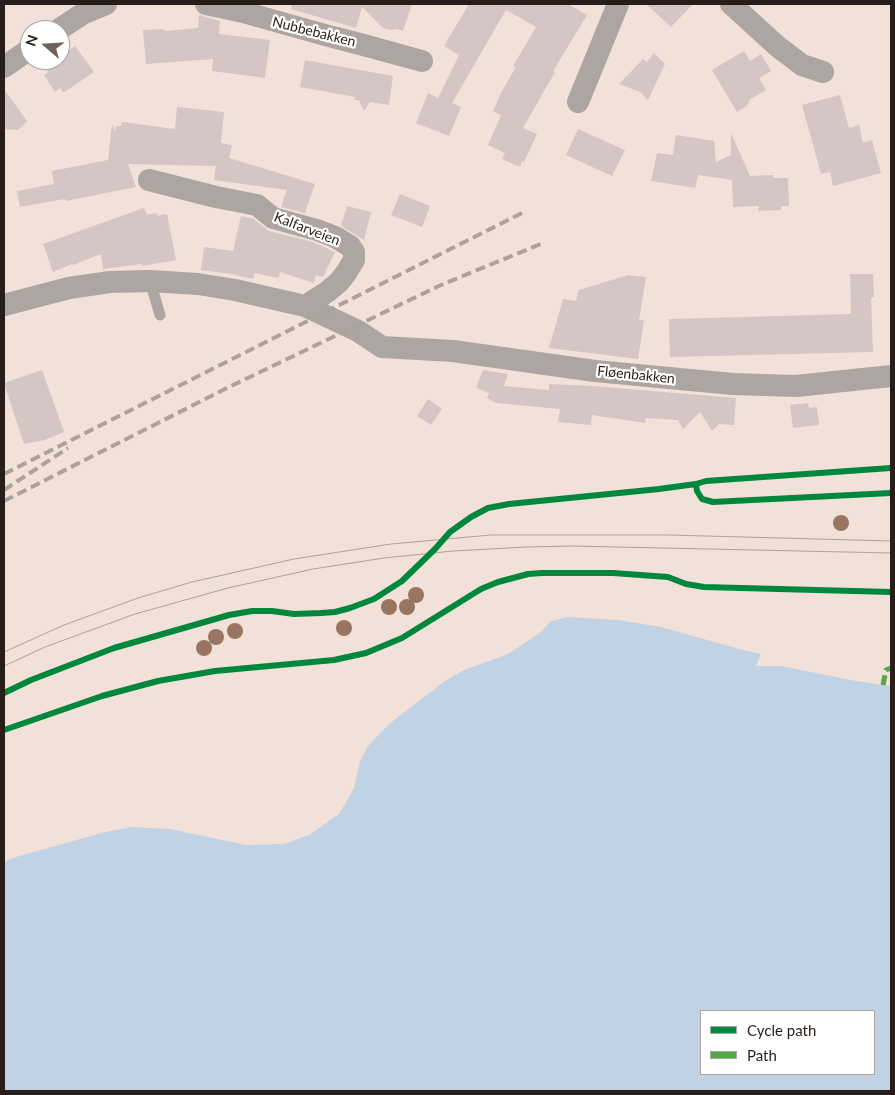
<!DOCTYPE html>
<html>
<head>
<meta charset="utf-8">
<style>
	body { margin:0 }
	#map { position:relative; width:895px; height:1095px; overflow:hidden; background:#f2e1d8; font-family:Lato,sans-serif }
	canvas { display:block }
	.frame { position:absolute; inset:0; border:5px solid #281d18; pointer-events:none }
	.legend { position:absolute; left:700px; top:1010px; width:175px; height:65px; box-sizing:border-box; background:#fff; border:1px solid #a9a5a3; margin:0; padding:6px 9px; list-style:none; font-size:15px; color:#281d18 }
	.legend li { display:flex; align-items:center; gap:10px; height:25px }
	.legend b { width:25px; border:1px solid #a9a5a3 }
	.north { position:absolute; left:20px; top:20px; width:50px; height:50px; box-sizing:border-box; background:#fff; border:1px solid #a9a5a3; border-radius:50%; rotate:289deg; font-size:14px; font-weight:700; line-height:20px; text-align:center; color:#281d18 }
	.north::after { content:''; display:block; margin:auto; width:18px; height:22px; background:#6f625b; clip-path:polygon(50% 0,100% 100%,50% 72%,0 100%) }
</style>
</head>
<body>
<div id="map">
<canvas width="895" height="1095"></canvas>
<div class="frame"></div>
<ul class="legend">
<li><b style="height:6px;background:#00873e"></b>Cycle path</li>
<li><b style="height:6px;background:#53a942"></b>Path</li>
</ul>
<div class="north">N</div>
</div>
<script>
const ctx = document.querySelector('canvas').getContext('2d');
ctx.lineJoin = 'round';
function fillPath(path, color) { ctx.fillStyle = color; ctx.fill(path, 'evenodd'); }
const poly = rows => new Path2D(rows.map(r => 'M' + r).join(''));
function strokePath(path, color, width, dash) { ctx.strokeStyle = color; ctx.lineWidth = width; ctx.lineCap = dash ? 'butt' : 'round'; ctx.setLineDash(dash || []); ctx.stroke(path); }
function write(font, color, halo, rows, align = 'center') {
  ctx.font = font + ' Lato,sans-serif'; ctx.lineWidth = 4.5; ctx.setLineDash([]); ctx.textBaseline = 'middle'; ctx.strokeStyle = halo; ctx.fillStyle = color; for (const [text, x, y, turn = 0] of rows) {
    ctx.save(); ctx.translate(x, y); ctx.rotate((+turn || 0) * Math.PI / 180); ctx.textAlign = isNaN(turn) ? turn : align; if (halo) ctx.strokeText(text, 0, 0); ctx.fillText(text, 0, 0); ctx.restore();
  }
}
fillPath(poly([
	[567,617,618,620,661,627,743,650,761,654,756,666,781,666,856,681,891,686,891,1091,4,1091,4,862,16,857,105,832,132,827,170,829,246,845,284,844,309,835,339,814,354,788,360,761,368,746,389,724,445,681,464,670,508,654,541,632,551,621],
	[701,1011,874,1011,874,1074,701,1074]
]), '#c2d2e5');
fillPath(poly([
	[292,4,412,4,403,31,397,29,390,30,383,28,362,7,356,28,291,9],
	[469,4,568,4,587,15,553,71,555,72,523,128,537,134,524,162,522,161,520,167,502,159,505,153,488,145,501,115,493,111,502,91,516,67,513,66,536,27,506,10,452,103,461,107,449,136,416,123,428,93,438,98,459,55,444,46],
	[646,4,693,4,671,27],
	[199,15,220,21,219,34,270,40,265,78,212,71,213,59,146,64,143,30,164,29,165,31,198,28],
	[75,46,94,72,63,93,60,88,55,92,44,75,48,72,45,67,55,60,60,60,60,56],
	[744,51,750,61,761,54,771,71,759,78,766,90,749,100,748,105,737,112,712,70],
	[654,53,665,64,648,100,640,92,619,84,643,59,647,62],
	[305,60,393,76,389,105,370,102,364,111,359,100,354,100,355,97,300,87],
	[4,89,27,121,22,127,17,130,4,129],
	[840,95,849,128,859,125,863,143,872,140,881,173,833,186,830,172,821,174,802,105],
	[177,107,224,112,221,143,232,145,229,158,315,184,305,213,281,207,287,190,214,180,216,166,128,164,136,187,66,201,65,199,20,207,17,191,54,184,52,171,108,160,112,124,115,132,116,126,121,126,122,122,175,129],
	[578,129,625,150,612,176,566,155],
	[731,133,750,176,773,175,773,178,788,178,789,206,781,206,781,210,758,211,759,206,733,207,732,180,698,175,695,188,651,181,657,153,673,155,676,135,714,141,716,162,731,155],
	[400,194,430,206,422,227,391,215],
	[347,206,371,212,364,240,341,226],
	[144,208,147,215,157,213,157,216,167,214,176,260,142,266,142,264,103,269,101,254,73,265,72,264,53,272,43,244],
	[241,216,254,219,269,231,313,242,335,252,323,277,316,275,314,283,280,272,278,278,255,273,253,279,232,274,201,270,204,247,233,251],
	[850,274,873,274,874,297,871,298,873,352,670,357,669,319,851,314],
	[628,275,646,277,639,320,644,320,638,359,549,348,563,299,576,301,579,290],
	[42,370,64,432,45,440,24,444,4,383],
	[483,370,508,374,504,386,549,390,549,384,592,386,736,398,734,425,719,424,712,431,700,412,683,429,678,420,646,418,645,423,592,415,591,425,558,422,560,409,496,403,487,398,489,393,476,388],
	[428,399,442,409,431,425,417,416],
	[808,403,809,408,817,407,819,425,793,428,790,405]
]), '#d3c6c4');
strokePath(poly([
	[150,281,160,315]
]), '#aca5a2', 11);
strokePath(poly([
	[206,4,243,12,325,35,360,44,422,61],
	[731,4,777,46,802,65,823,72],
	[58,30,84,13,106,4],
	[4,67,30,49],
	[578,102,618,4],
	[149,180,216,197,257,205,273,218,317,230,335,237,350,246,354,252,354,260,346,273,339,282,327,292,305,306],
	[4,305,69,288,110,282,150,281,198,284,235,290,305,306,358,331,382,347,453,351,595,371,733,384,796,386,891,376]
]), '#aca5a2', 22);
strokePath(poly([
	[4,652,64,625,138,598,192,582,294,559,391,544,491,535,669,535,891,541],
	[4,666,45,647,135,614,228,588,313,569,384,558,453,551,526,547,571,546,891,553]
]), '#aca29d', 1);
strokePath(poly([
	[4,474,526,211],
	[4,490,68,448],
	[4,501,229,387,441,285,543,243]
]), '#aca29d', 4, [10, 5]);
strokePath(poly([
	[883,685,886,670,891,668]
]), '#53a942', 5, [10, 5]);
strokePath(poly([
	[696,484,697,491,702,499,713,502,891,493],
	[4,693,31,680,114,648,229,615,252,611,272,611,294,614,321,613,335,612,350,608,374,599,402,581,435,549,450,532,471,517,488,508,509,504,659,489,696,484,706,481,891,468],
	[4,730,102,696,158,681,215,671,334,660,366,653,402,638,481,589,498,582,528,574,542,573,613,573,668,577,686,584,704,587,891,592]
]), '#00873e', 6);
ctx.fillStyle = '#987561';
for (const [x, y] of [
	[841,523],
	[416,595],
	[389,607],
	[407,607],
	[344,628],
	[235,631],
	[216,637],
	[204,648]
]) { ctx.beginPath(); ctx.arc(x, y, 8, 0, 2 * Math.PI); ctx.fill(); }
write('14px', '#281d18', '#fff', [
	["Nubbebakken",314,32,14],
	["Kalfarveien",307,229,21],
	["Fløenbakken",636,375,6]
]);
</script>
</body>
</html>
